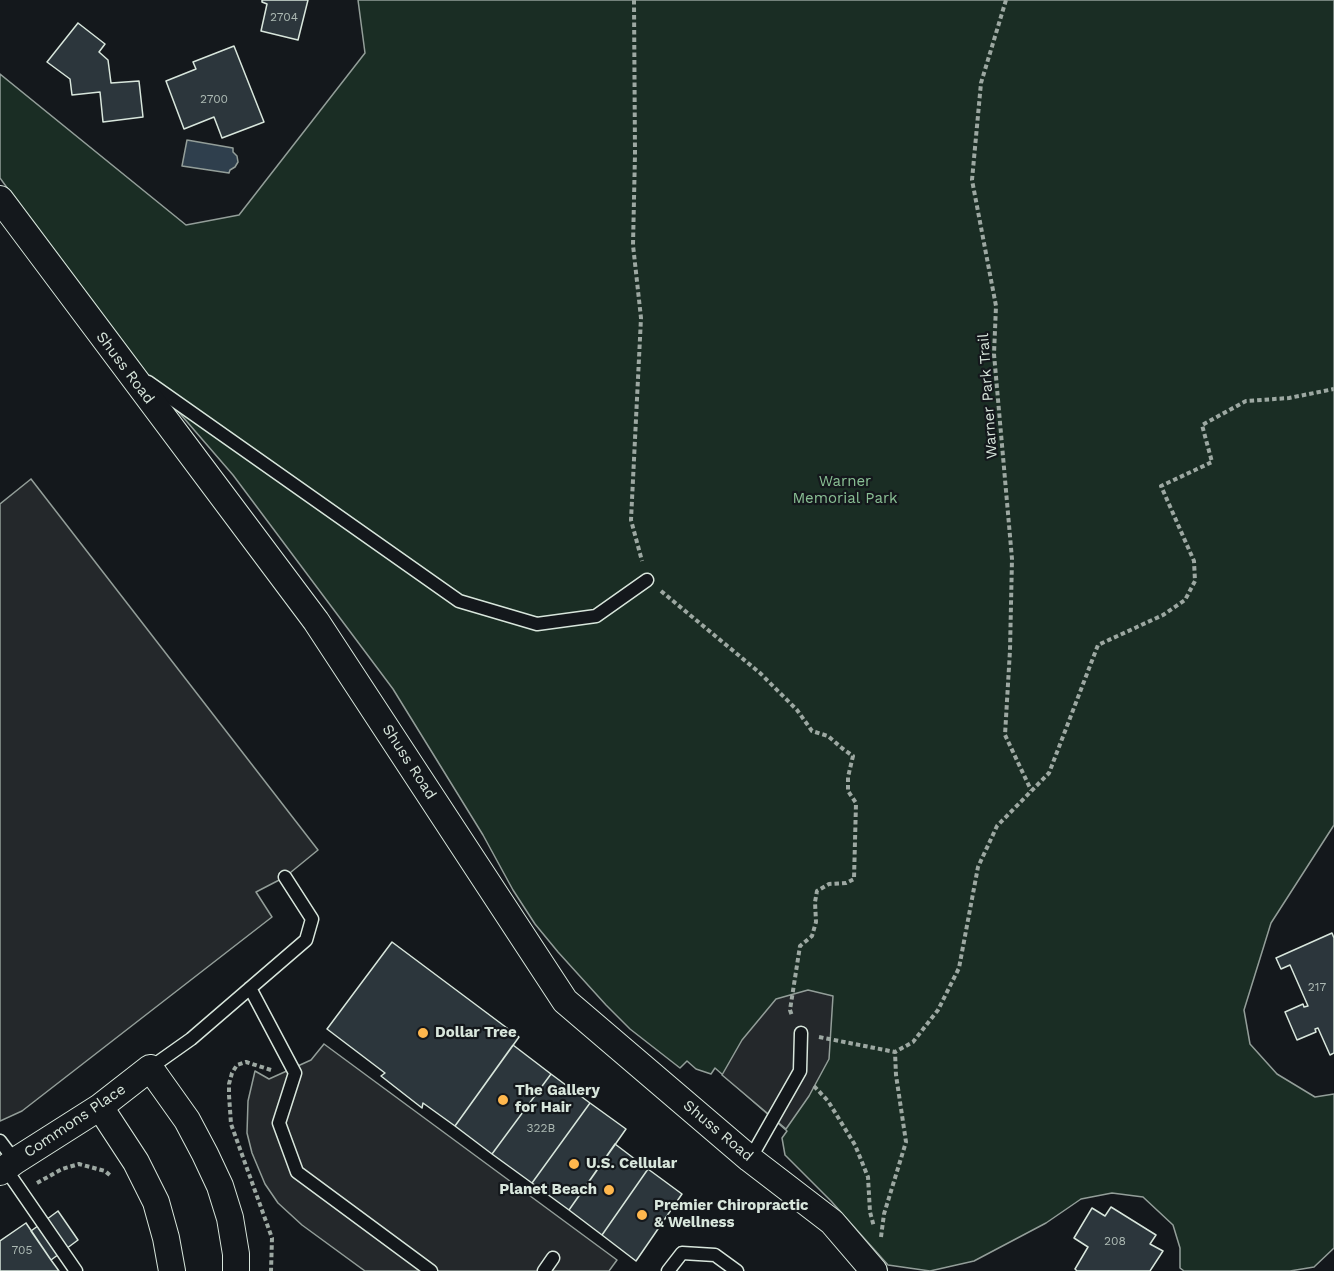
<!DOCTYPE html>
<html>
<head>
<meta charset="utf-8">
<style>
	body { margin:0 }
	canvas { display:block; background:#14181c }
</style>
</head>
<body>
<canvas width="1334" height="1271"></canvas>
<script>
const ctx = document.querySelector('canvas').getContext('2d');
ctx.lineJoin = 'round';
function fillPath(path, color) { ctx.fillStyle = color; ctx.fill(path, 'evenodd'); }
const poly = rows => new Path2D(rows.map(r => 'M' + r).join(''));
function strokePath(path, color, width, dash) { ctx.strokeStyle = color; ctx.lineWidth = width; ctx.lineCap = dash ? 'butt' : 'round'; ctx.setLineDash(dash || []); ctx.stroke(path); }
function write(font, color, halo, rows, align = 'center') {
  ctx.font = font + ' "Work Sans",sans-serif'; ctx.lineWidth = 4.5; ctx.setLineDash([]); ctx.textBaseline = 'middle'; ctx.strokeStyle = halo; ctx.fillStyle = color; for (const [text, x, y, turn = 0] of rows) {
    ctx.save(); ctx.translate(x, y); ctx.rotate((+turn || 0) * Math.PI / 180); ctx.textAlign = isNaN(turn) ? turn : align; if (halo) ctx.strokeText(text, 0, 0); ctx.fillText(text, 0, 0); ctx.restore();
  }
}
const green = poly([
	[358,0,1334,0,1334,825,1271,923,1244,1010,1250,1044,1277,1074,1315,1097,1334,1094,1334,1248,1314,1267,1290,1271,1184,1271,1180,1268,1180,1248,1173,1225,1143,1197,1112,1193,1081,1199,1046,1223,974,1261,930,1271,888,1265,831,1201,785,1155,782,1138,787,1131,715,1068,711,1074,696,1069,687,1061,680,1068,630,1029,606,1005,558,952,535,924,513,890,483,835,393,689,233,475,119,343,0,178,0,74,186,225,239,215,365,53,358,0]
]);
fillPath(green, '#1a2d24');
strokePath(green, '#939e99', 1.5);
const parking = poly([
	[31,479,318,850,285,877,256,892,272,917,22,1111,0,1121,0,504,31,479],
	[808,990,833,996,829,1059,809,1096,786,1129,722,1075,742,1040,776,999,808,990],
	[324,1044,617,1260,609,1271,365,1271,302,1225,278,1203,265,1184,252,1153,247,1133,248,1101,255,1071,269,1079,311,1060,324,1044]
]);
fillPath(parking, '#24282b');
strokePath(parking, '#939e99', 1.5);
const water = poly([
	[187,140,233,148,233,152,237,156,238,162,235,167,230,170,229,173,182,166,187,140]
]);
fillPath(water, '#2f3f4d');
strokePath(water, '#939e99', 1.5);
const building = poly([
	[262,0,308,0,298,40,261,31,267,4,262,2,262,0],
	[78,23,105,44,99,52,108,60,111,83,139,81,143,117,103,122,100,92,72,95,70,79,47,62,78,23],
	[234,46,264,122,222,138,214,117,184,129,166,81,196,69,193,62,234,46],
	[1332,933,1334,938,1334,1053,1330,1055,1318,1028,1315,1029,1316,1032,1297,1040,1285,1012,1303,1004,1304,1007,1308,1006,1290,965,1281,969,1276,958,1332,933],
	[392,942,519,1037,455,1126,423,1103,422,1108,381,1076,385,1073,327,1029,392,942],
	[513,1045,551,1074,492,1154,455,1126,513,1045],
	[551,1074,590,1103,532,1183,492,1154,551,1074],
	[590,1103,626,1129,569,1210,532,1183,590,1103],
	[615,1144,648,1169,602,1235,569,1210,615,1144],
	[648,1169,682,1194,636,1261,602,1235,648,1169],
	[1111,1207,1156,1235,1150,1244,1163,1251,1150,1271,1077,1271,1075,1269,1088,1247,1074,1238,1092,1208,1105,1216,1111,1207],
	[58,1211,78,1240,51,1260,31,1231,58,1211],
	[26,1223,51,1260,59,1271,0,1271,0,1241,26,1223]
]);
fillPath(building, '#2c363c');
strokePath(building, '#d8e6dc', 1.5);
const lane = poly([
	[148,382,459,601,537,624,596,616,647,580],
	[250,988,295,1073,279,1123,297,1172,431,1271],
	[150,1068,191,1039,306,940,312,919,285,877],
	[0,1141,15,1161],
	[750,1159,800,1071,801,1033],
	[5,1168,76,1271],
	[544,1271,553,1258],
	[668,1271,682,1253,715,1255,737,1271]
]);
const street = poly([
	[0,199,316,621,565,1001,750,1159,832,1222,874,1271],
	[100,1107,136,1162,156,1202,166,1238,172,1271],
	[0,1172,15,1161,100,1107,150,1068,187,1120,205,1154,220,1186,230,1218,236,1254,236,1271]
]);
strokePath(lane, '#d8e6dc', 15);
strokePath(street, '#d8e6dc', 28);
strokePath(poly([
	[634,0,635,154,633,245,641,318,631,520,642,561],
	[1006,0,981,83,972,180,996,306,994,354,1012,559,1010,650,1005,735,1031,790],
	[661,591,760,673,797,710,812,731,828,736,843,749,853,756,848,777,848,791,856,803,854,879,846,883,829,884,817,891,815,902,816,922,812,936,800,946,790,1010,792,1016],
	[819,1037,895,1052,913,1042,938,1010,959,968,978,867,997,826,1049,773,1098,645,1163,615,1185,600,1195,581,1194,561,1161,486,1212,462,1202,425,1246,401,1289,398,1334,389],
	[271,1070,246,1062,237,1065,232,1073,229,1084,229,1095,231,1124,272,1238,271,1271],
	[814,1086,828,1101,855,1145,868,1177,870,1212,874,1227],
	[37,1183,62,1169,79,1164,105,1171,112,1177],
	[881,1237,884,1214,906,1142,896,1075,895,1052]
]), '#9da8a2', 4, [4.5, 3]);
strokePath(lane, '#14181c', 12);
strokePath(street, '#14181c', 26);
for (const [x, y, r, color] of [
	[423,1033,6,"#ffb74d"],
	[503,1100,6,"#ffb74d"],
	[574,1164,6,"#ffb74d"],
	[609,1190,6,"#ffb74d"],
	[642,1215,6,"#ffb74d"]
]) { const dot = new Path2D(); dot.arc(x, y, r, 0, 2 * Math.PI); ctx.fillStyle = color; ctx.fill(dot); strokePath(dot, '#14181c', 2); }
write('12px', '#adbab4', null, [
	["2704",284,17],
	["2700",214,99],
	["217",1317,987],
	["322B",541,1128],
	["208",1115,1241],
	["705",22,1250]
]);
write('15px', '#d8e6dc', '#14181c', [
	["Shuss Road",125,368,53],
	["Warner Park Trail",988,396,-94],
	["Shuss Road",409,762,57],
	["Commons Place",75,1121,-34],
	["Shuss Road",718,1131,40]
]);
write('15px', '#8ac095', '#14181c', [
	["Warner",845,482],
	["Memorial Park",845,499]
]);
write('bold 15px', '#d8e6dc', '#14181c', [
	["Dollar Tree",435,1033],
	["The Gallery",515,1091],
	["for Hair",515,1108],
	["U.S. Cellular",586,1164],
	["Planet Beach",597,1190,"right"],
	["Premier Chiropractic",654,1206],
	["& Wellness",654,1223]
], 'left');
</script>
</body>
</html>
